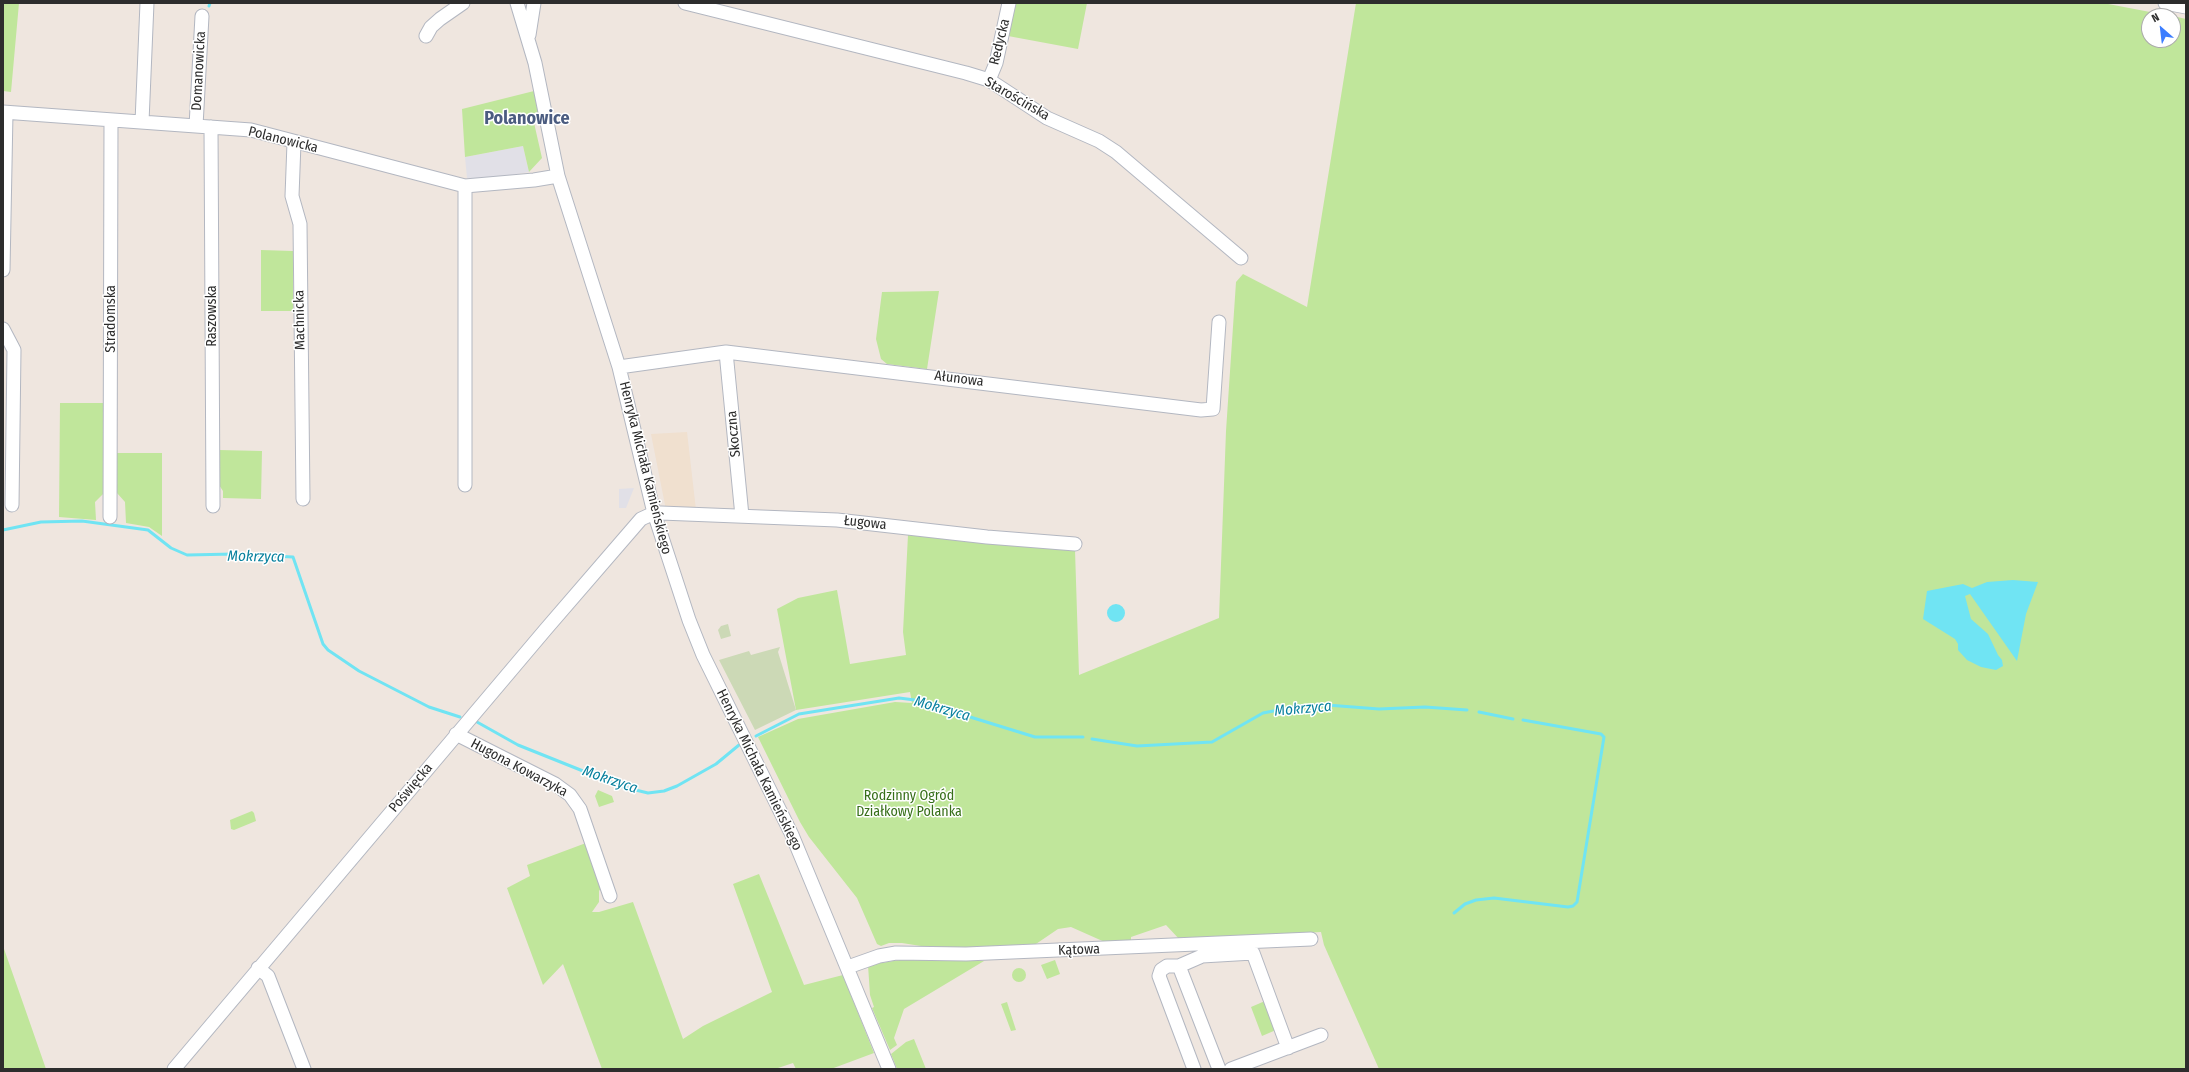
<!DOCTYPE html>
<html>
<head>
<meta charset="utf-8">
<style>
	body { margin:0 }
	#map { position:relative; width:2189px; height:1072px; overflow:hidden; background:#efe6df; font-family:"Fira Sans Condensed",sans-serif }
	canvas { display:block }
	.frame { position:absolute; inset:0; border:4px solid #2d2d2d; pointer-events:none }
	.north { position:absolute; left:2141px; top:8px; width:40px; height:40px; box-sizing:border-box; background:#fff; border:1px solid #ababab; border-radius:50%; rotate:332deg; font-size:11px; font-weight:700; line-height:16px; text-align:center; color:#2d2d2d }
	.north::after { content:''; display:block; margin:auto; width:14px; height:18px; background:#3c7dff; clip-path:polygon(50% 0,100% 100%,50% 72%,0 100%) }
</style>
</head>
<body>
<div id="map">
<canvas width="2189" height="1072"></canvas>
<div class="frame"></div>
<div class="north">N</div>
</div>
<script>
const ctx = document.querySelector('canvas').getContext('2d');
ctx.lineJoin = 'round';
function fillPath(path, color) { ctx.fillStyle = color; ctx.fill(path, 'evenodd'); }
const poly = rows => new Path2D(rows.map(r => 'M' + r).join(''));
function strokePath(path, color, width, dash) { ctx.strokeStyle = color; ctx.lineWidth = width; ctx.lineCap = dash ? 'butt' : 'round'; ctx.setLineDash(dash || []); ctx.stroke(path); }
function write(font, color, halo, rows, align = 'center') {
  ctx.font = font + ' "Fira Sans Condensed",sans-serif'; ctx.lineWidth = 3; ctx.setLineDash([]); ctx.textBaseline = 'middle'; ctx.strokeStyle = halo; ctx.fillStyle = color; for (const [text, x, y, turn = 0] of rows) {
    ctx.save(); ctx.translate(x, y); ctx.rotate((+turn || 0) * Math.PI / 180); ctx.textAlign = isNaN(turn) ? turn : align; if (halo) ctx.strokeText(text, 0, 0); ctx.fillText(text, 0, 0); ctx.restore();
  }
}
fillPath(poly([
	[523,146,529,172,488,179,467,178,465,157],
	[634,488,626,508,619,508,619,489]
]), '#e1e0e7');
fillPath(poly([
	[687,432,696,510,666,510,651,434]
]), '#f0e0cf');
fillPath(poly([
	[3,3,19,3,11,92,3,91],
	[1016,3,1087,3,1078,49,1008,36],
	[1356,3,2103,3,2171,16,2149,16,2149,40,2173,40,2173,16,2186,19,2186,1069,1379,1069,1324,945,1321,932,1180,940,1166,925,1131,937,1131,942,1107,943,1071,927,1058,929,1033,946,984,948,927,947,902,943,889,943,881,946,877,944,857,898,809,837,800,822,758,737,798,719,895,702,912,703,910,692,796,710,777,609,798,598,837,590,850,664,906,655,903,632,908,535,1075,550,1079,675,1219,618,1226,431,1236,282,1243,274,1307,307],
	[534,91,538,112,532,114,542,158,529,172,523,146,465,157,462,109],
	[261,250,293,251,293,311,261,311],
	[939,291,927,369,887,364,881,359,876,339,882,292],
	[60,403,104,403,104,493,95,502,96,520,59,517],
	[219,450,262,451,261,499,223,498,223,491,219,485],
	[117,453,162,453,162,536,149,527,126,523,125,502,117,493],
	[598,790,612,796,614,802,599,807,595,796],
	[252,811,254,813,256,821,234,830,231,829,230,820],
	[586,843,603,885,599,891,599,902,592,912,599,912,633,902,683,1039,703,1026,772,992,733,884,759,874,804,985,843,975,874,1053,831,1069,796,1069,793,1063,775,1069,602,1069,563,964,543,985,507,888,530,876,527,865],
	[3,946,23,1003,46,1069,3,1069],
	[912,958,984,961,904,1009,894,1038,897,1045,890,1050,872,1008,874,1007,870,995,868,965],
	[1055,960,1060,974,1047,979,1041,965],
	'1012 975a7 7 0 1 1 14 0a7 7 0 1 1-14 0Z',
	[1265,1001,1276,1030,1262,1036,1251,1007],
	[1007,1002,1016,1030,1011,1031,1001,1004],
	[914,1039,926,1069,897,1069,891,1054,906,1042]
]), '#c0e69b');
fillPath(poly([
	[728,624,731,636,721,639,718,630,721,626],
	[780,647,778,652,796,710,755,730,719,660,749,651,751,655]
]), '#ccd9b6');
fillPath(poly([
	[2013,580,2038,582,2026,614,2017,661,1970,594,1965,596,1971,619,1988,634,1998,655,2002,660,2003,666,1996,670,1981,667,1967,660,1958,650,1958,644,1955,639,1923,619,1927,591,1963,584,1972,588,1987,582],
	'1107 613a9 9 0 1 1 18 0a9 9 0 1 1-18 0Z'
]), '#70e4f3');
strokePath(poly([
	[209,6,210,3],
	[3,530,41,522,82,521,148,530,171,548,187,555,234,554,293,557,323,644,328,650,359,671,429,707,460,717],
	[1479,712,1513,719],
	[477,722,518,745,623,787,648,793,664,791,677,786,716,764,739,745],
	[756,736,799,714,899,698,915,700,1035,737,1083,737],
	[1092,739,1137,746,1212,742,1263,713,1299,706,1327,705,1379,709,1425,707,1467,710],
	[1454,913,1465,904,1476,900,1494,898,1568,907,1573,906,1577,902,1604,737,1601,734,1523,720]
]), '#70e4f3', 3);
const minor = poly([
	[517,3,535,63,558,176,619,367,654,513,689,620,703,655,792,835,889,1069],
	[685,3,966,73,989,80,1047,118,1099,141,1116,152,1241,258],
	[2165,3,2186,7],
	[529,35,534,3],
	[426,36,431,27,440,19,463,3],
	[989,80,996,63,1009,3],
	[3,112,251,130,465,186,534,180,558,176],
	[142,122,147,3],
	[196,126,202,16],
	[211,127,213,506],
	[294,143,292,196,300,224,303,499],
	[465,186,465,485],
	[3,270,6,113],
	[3,329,14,350,12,505],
	[726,352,742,516],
	[619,367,726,352,1201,410,1213,409,1219,322],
	[110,517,111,121],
	[456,734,555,784,570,795,580,809,610,896],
	[1179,966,1219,1069],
	[848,967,879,956,896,953,966,954,1311,939],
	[258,968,268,976,304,1069],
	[174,1069,546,629,641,519,654,513,661,513,837,520,987,537,1075,544],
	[1194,1069,1159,976,1161,970,1167,966,1179,966,1202,956,1253,953,1288,1048],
	[1231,1069,1321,1035]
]);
strokePath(minor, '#b3b7c1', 15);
strokePath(minor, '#fff', 13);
write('14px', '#2d2d2d', '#fff', [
	["Redycka",1000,42,-76],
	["Domanowicka",199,71,-87],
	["Starościńska",1017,99,30],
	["Polanowicka",283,140,14],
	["Raszowska",212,316,-90],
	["Stradomska",111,319,-90],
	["Machnicka",300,320,-91],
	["Ałunowa",959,379,7],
	["Skoczna",734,434,-95],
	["Henryka Michała Kamieńskiego",645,468,76],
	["Ługowa",865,523,6],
	["Hugona Kowarzyka",519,768,28],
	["Henryka Michała Kamieńskiego",759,770,64],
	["Poświęcka",411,788,-50],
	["Kątowa",1079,950,-2]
]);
write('14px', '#376f19', '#fff', [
	["Rodzinny Ogród",909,796],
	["Działkowy Polanka",909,812]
]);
write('italic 15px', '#09819e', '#fff', [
	["Mokrzyca",256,557,1],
	["Mokrzyca",942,709,16],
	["Mokrzyca",1303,709,-5],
	["Mokrzyca",610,780,19]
]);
write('bold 18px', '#4b5c80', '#fff', [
	["Polanowice",527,119]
]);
</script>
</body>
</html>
